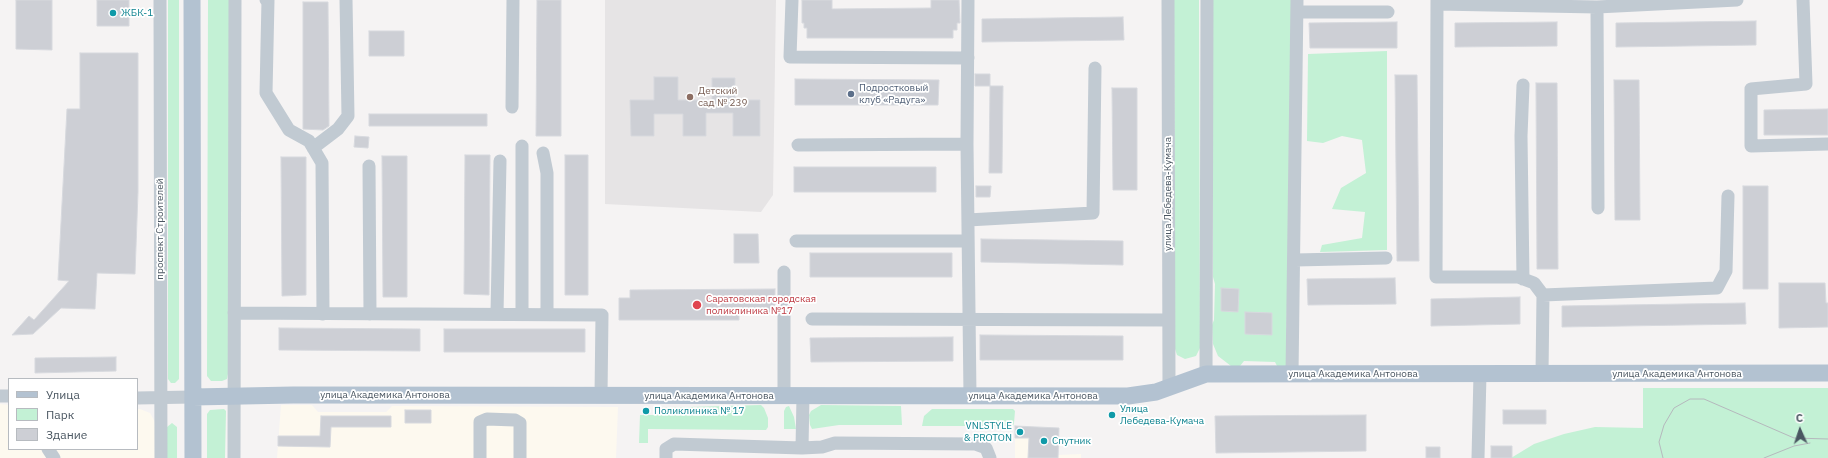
<!DOCTYPE html>
<html>
<head>
<meta charset="utf-8">
<style>
	body { margin:0 }
	#map { position:relative; width:1828px; height:458px; overflow:hidden; background:#f5f3f3; font-family:"IBM Plex Sans",sans-serif }
	canvas { display:block }
	.legend { position:absolute; left:8px; top:378px; width:130px; height:72px; box-sizing:border-box; background:#fff; border:1px solid #b7bbc0; margin:0; padding:5px 7px; list-style:none; font-size:12px; color:#4a5661 }
	.legend li { display:flex; align-items:center; gap:8px; height:20px }
	.legend b { width:20px; border:1px solid #b7bbc0 }
	.north { position:absolute; left:1780px; top:410px; width:40px; height:40px; -webkit-text-stroke:3px #fff; paint-order:stroke; rotate:357deg; font-size:11px; font-weight:700; line-height:16px; text-align:center; color:#4a5661 }
	.north::after { content:''; display:block; margin:auto; width:14px; height:18px; background:#4a5661; clip-path:polygon(50% 0,100% 100%,50% 72%,0 100%) }
</style>
</head>
<body>
<div id="map">
<canvas width="1828" height="458"></canvas>
<ul class="legend">
<li><b style="height:5px;background:#b3c2d1"></b>Улица</li>
<li><b style="height:11px;background:#c3f1d5"></b>Парк</li>
<li><b style="height:11px;background:#cdcfd5"></b>Здание</li>
</ul>
<div class="north">С</div>
</div>
<script>
const ctx = document.querySelector('canvas').getContext('2d');
ctx.lineJoin = 'round';
function fillPath(path, color) { ctx.fillStyle = color; ctx.fill(path, 'evenodd'); }
const poly = rows => new Path2D(rows.map(r => 'M' + r).join(''));
function strokePath(path, color, width, dash) { ctx.strokeStyle = color; ctx.lineWidth = width; ctx.lineCap = dash ? 'butt' : 'round'; ctx.setLineDash(dash || []); ctx.stroke(path); }
function write(font, color, halo, rows, align = 'center') {
  ctx.font = font + ' "IBM Plex Sans",sans-serif'; ctx.lineWidth = 3.5; ctx.setLineDash([]); ctx.textBaseline = 'middle'; ctx.strokeStyle = halo; ctx.fillStyle = color; for (const [text, x, y, turn = 0] of rows) {
    ctx.save(); ctx.translate(x, y); ctx.rotate((+turn || 0) * Math.PI / 180); ctx.textAlign = isNaN(turn) ? turn : align; if (halo) ctx.strokeText(text, 0, 0); ctx.fillText(text, 0, 0); ctx.restore();
  }
}
fillPath(poly([
	[0,404,9,405,9,449,137,449,137,409,140,409,150,413,155,422,156,458,0,458],
	[281,405,312,405,318,412,386,412,392,406,618,407,616,458,277,458],
	[1015,426,1059,428,1058,455,1081,454,1081,458,1015,458]
]), '#fdf9ef');
fillPath(poly([
	[605,0,776,0,773,195,761,212,605,204]
]), '#e6e4e5');
fillPath(poly([
	[168,0,179,0,179,379,175,383,171,383,168,379],
	[208,0,231,0,228,374,227,379,222,381,211,381,207,376],
	[1174,0,1199,0,1200,348,1196,356,1185,359,1177,355,1175,349],
	[1213,0,1292,0,1286,366,1277,366,1275,362,1244,361,1240,366,1231,366,1218,356,1213,344,1212,325,1214,320,1215,284,1213,277],
	[1387,51,1387,250,1320,252,1322,245,1362,238,1365,212,1332,209,1341,188,1366,173,1362,140,1342,136,1323,143,1307,141,1308,54],
	[1643,388,1828,388,1828,458,1511,458,1534,444,1564,434,1595,427,1643,428],
	[761,405,764,408,768,418,768,427,766,430,648,429,648,443,639,443,640,415,654,415,654,408],
	[821,405,901,406,902,425,839,425,812,429,810,425,809,415,811,411],
	[789,406,794,417,796,429,784,429,784,411,786,407],
	[224,409,226,411,225,458,207,458,207,414,210,410],
	[932,409,1013,409,1015,411,1014,423,1013,426,922,426,924,416],
	[172,423,177,427,177,458,167,458,167,427]
]), '#c3f1d5');
const building = poly([
	[16,0,52,0,52,50,16,49,16,0],
	[97,0,129,0,129,26,97,26,97,0],
	[537,0,561,0,561,136,536,136,537,0],
	[802,0,832,0,832,9,931,8,931,0,959,0,960,23,957,23,957,30,953,30,953,38,807,38,807,28,804,28,804,23,802,23,802,0],
	[303,2,328,2,329,126,323,130,303,129,303,2],
	[1123,17,1124,40,982,42,982,19,1123,17],
	[1756,21,1756,45,1616,47,1616,23,1756,21],
	[1397,22,1397,48,1310,48,1309,23,1397,22],
	[1557,22,1557,46,1455,47,1455,23,1557,22],
	[369,31,404,31,404,56,369,56,369,31],
	[80,53,138,53,138,192,135,274,97,273,95,309,61,308,33,334,12,335,29,316,34,320,69,281,58,280,67,109,80,109,80,53],
	[975,74,990,74,990,86,975,86,975,74],
	[1395,75,1417,75,1419,261,1397,261,1395,75],
	[654,77,678,77,678,100,712,100,712,78,735,78,735,100,760,100,760,136,733,136,733,113,706,113,706,136,683,136,683,114,654,114,654,136,631,136,630,100,654,100,654,77],
	[795,79,939,80,938,105,795,105,795,79],
	[1614,80,1639,80,1640,220,1615,220,1614,80],
	[1536,83,1557,83,1558,269,1537,269,1536,83],
	[990,86,1003,86,1002,173,989,173,990,86],
	[1112,88,1137,88,1137,190,1113,190,1112,88],
	[1828,109,1828,135,1764,135,1764,110,1828,109],
	[369,114,487,114,487,126,369,126,369,114],
	[355,136,369,137,368,148,354,147,355,136],
	[465,155,490,155,489,295,464,294,465,155],
	[565,155,588,155,588,295,565,295,565,155],
	[382,156,407,156,407,297,383,297,382,156],
	[281,157,306,157,306,295,282,296,281,157],
	[794,167,936,167,936,192,794,192,794,167],
	[976,186,991,186,990,197,976,197,976,186],
	[1743,186,1768,186,1768,289,1743,289,1743,186],
	[734,234,758,234,759,263,734,263,734,234],
	[981,239,1123,241,1123,265,981,262,981,239],
	[810,253,952,253,952,277,810,277,810,253],
	[1395,278,1396,304,1308,305,1307,279,1395,278],
	[1779,283,1825,283,1826,303,1828,303,1828,327,1779,328,1779,283],
	[1221,288,1239,289,1238,312,1221,311,1221,288],
	[775,289,775,313,739,313,739,320,619,320,619,298,630,298,630,290,775,289],
	[1520,297,1520,324,1431,326,1431,299,1520,297],
	[1745,303,1746,324,1562,327,1562,306,1745,303],
	[1245,312,1272,313,1272,335,1245,334,1245,312],
	[279,328,420,329,420,351,279,350,279,328],
	[444,329,585,329,585,352,444,352,444,329],
	[980,335,1123,336,1123,360,980,360,980,335],
	[953,337,953,361,811,362,810,338,953,337],
	[116,357,116,371,35,373,35,358,116,357],
	[405,410,431,410,431,423,405,423,405,410],
	[1503,410,1546,410,1546,424,1503,424,1503,410],
	[1366,415,1366,451,1216,453,1215,416,1366,415],
	[321,416,391,416,391,427,331,427,330,447,278,446,278,436,320,436,321,416],
	[1015,426,1059,428,1058,458,1028,458,1029,438,1015,438,1015,426],
	[1491,446,1512,446,1512,458,1491,458,1491,446],
	[1426,447,1440,447,1440,458,1426,458,1426,447]
]);
fillPath(building, '#cdcfd5');
strokePath(building, '#d7d9de', 1);
strokePath(poly([
	[160,0,161,458],
	[266,0,268,0,266,93,289,130,309,141,322,163,323,314],
	[792,0,790,57,968,58],
	[968,0,967,144,970,396],
	[1168,0,1169,387],
	[1437,0,1436,277,1518,277,1534,283,1543,295,1542,374],
	[1803,0,1806,84,1751,89,1751,146,1828,144],
	[1437,4,1597,7,1737,0],
	[1597,7,1598,208],
	[1297,12,1388,12],
	[1523,85,1521,136,1523,279],
	[512,107,513,0],
	[798,145,967,144],
	[522,146,522,314],
	[313,148,338,129,348,116,346,0],
	[543,153,547,173,547,314],
	[369,166,370,314],
	[968,220,1093,213,1095,68],
	[796,241,968,241],
	[1295,260,1386,258],
	[784,272,784,396],
	[1543,295,1717,288,1726,271,1728,196],
	[234,313,602,315,601,395],
	[497,314,500,161],
	[812,319,1168,320],
	[1206,374,1207,0],
	[1292,374,1297,0],
	[0,396,9,396],
	[137,398,193,397],
	[802,448,803,396],
	[48,449,54,458],
	[234,458,235,0],
	[480,458,480,422,487,419,515,420,520,423,520,458],
	[666,458,666,449,674,444,802,448,822,447,835,443,975,444,986,448,990,458],
	[1478,458,1480,374]
]), '#c1cad2', 13);
strokePath(poly([
	[192,0,193,458],
	[193,397,293,395,1128,396,1156,392,1206,374,1828,373]
]), '#b3c2d1', 17);
strokePath(poly([
	[1663,458,1659,442,1664,425,1674,408,1690,399,1704,399,1794,438,1828,439],
	[1764,458,1794,446,1810,443]
]), '#b5b8bd', 1);
for (const [x, y, r, color] of [
	[113,13,4,"#0f9aa8"],
	[851,94,4,"#5c6f8a"],
	[690,97,4,"#8d6e63"],
	[697,305,5,"#e0444e"],
	[646,411,4,"#0f9aa8"],
	[1112,415,4,"#0f9aa8"],
	[1020,432,4,"#0f9aa8"],
	[1044,441,4,"#0f9aa8"]
]) { const dot = new Path2D(); dot.arc(x, y, r, 0, 2 * Math.PI); ctx.fillStyle = color; ctx.fill(dot); strokePath(dot, '#fff', 1.5); }
write('10px', '#0d838f', '#fff', [
	["ЖБК-1",121,13],
	["Улица",1120,409],
	["Лебедева-Кумача",1120,421],
	["Поликлиника № 17",654,411],
	["VNLSTYLE",1012,426,"right"],
	["& PROTON",1012,438,"right"],
	["Спутник",1052,441]
], 'left');
write('10px', '#4e5e75', '#fff', [
	["Подростковый",859,88],
	["клуб «Радуга»",859,100]
], 'left');
write('10px', '#785e54', '#fff', [
	["Детский",698,91],
	["сад № 239",698,103]
], 'left');
write('10px', '#4a5661', '#fff', [
	["улица Лебедева-Кумача",1168,194,-90],
	["проспект Строителей",160,229,-90],
	["улица Академика Антонова",1353,374],
	["улица Академика Антонова",1677,374],
	["улица Академика Антонова",385,395],
	["улица Академика Антонова",709,396],
	["улица Академика Антонова",1033,396]
]);
write('10px', '#be3a42', '#fff', [
	["Саратовская городская",706,299],
	["поликлиника №17",706,311]
], 'left');
</script>
</body>
</html>
